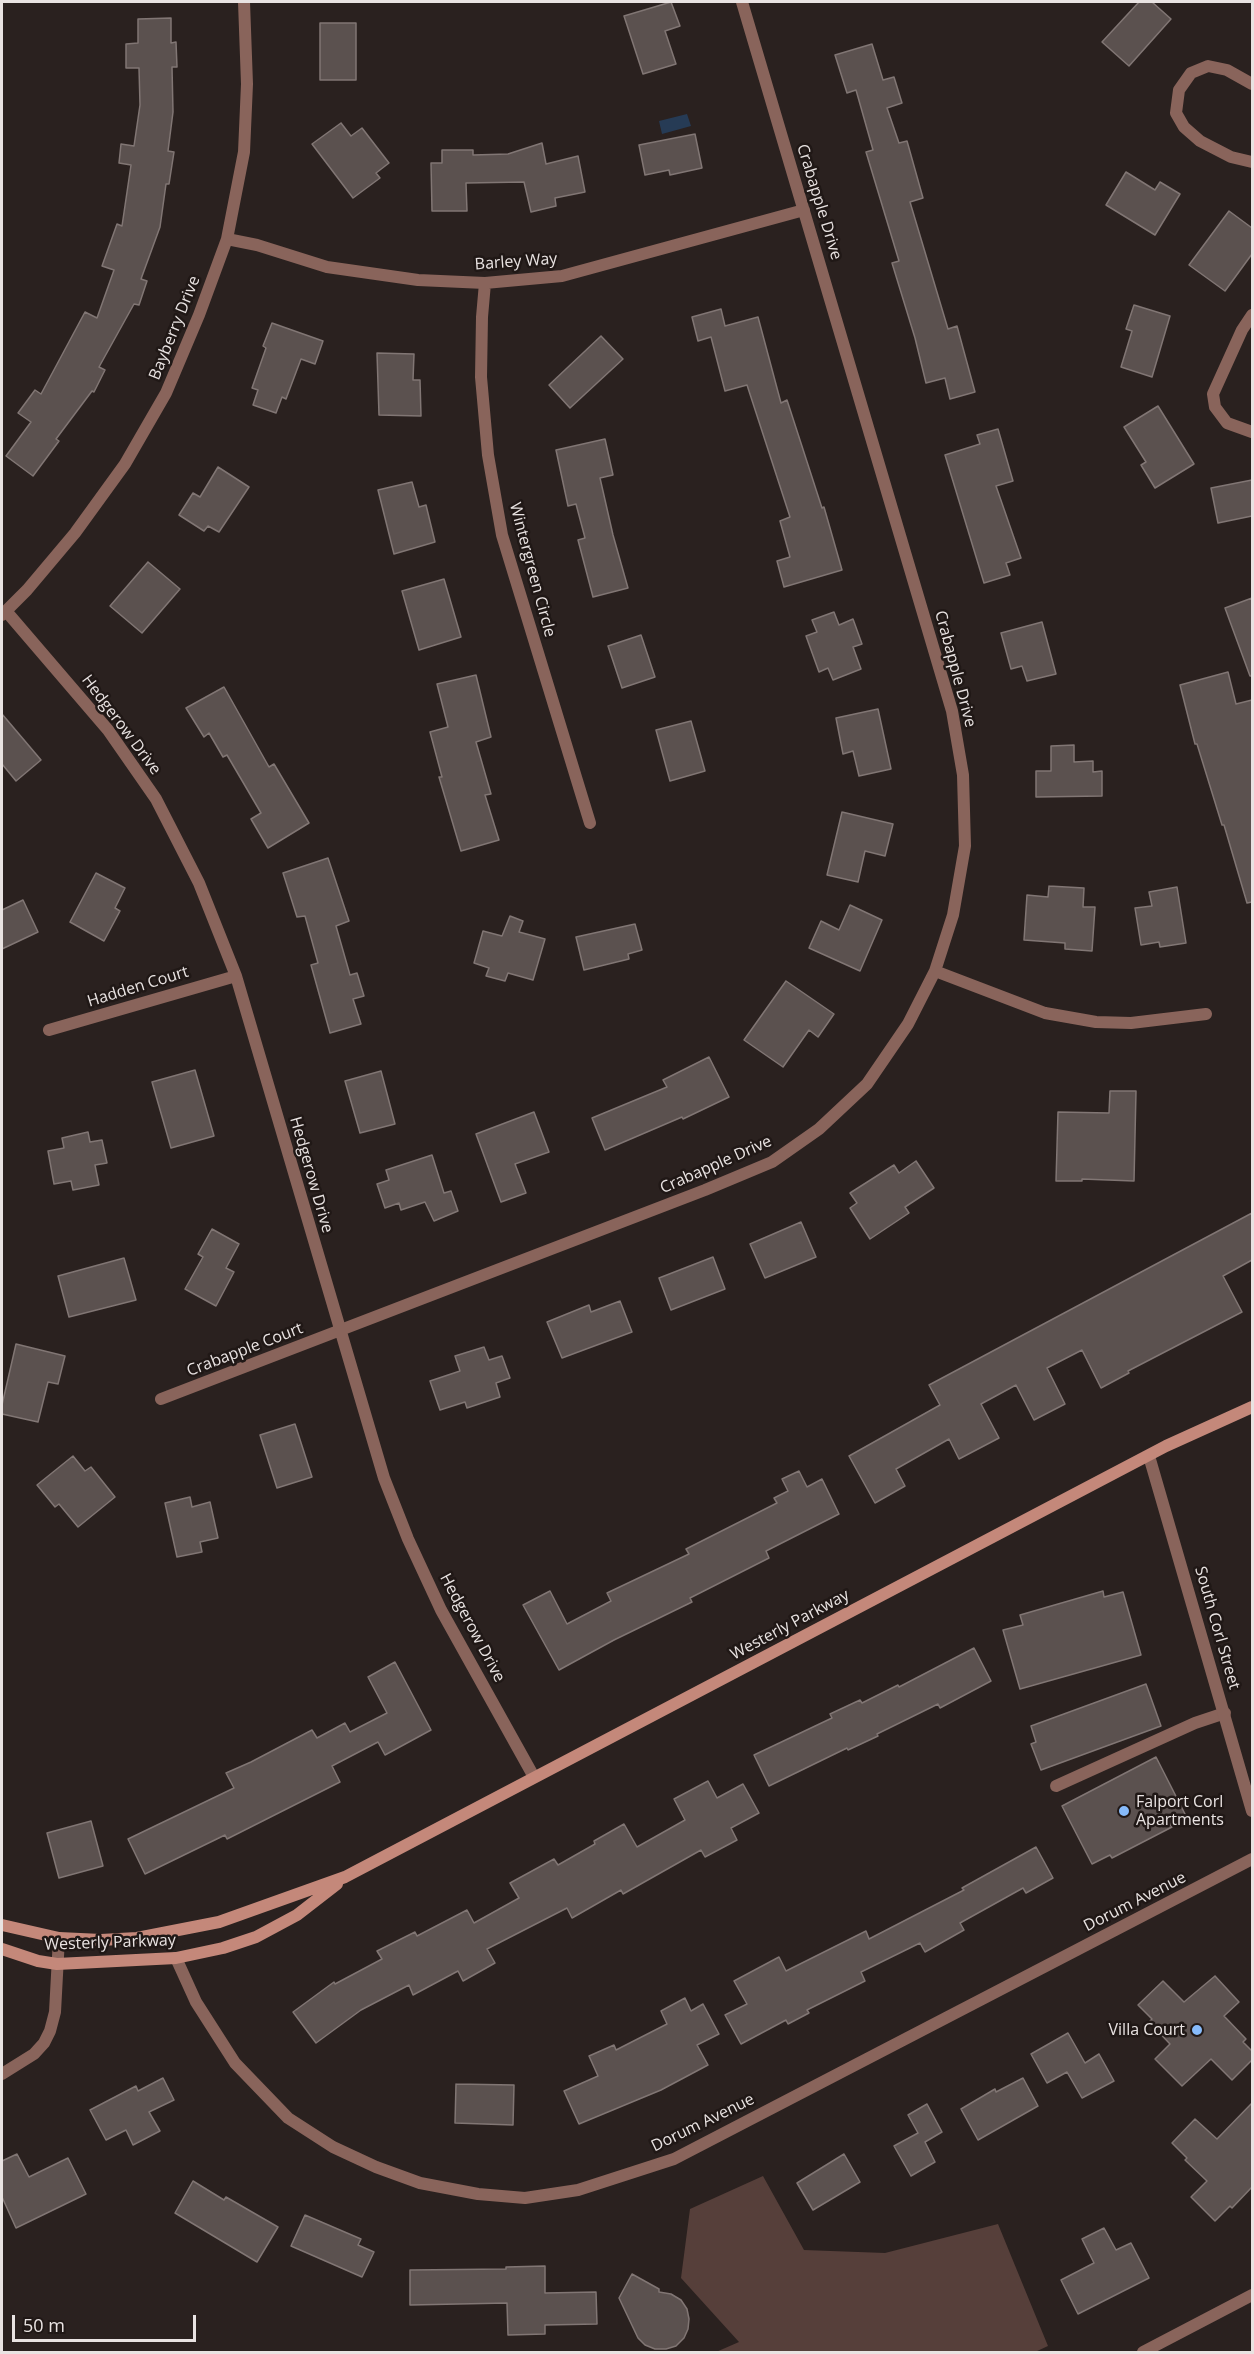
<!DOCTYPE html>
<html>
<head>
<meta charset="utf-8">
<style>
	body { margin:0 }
	#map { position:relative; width:1254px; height:2354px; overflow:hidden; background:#2a211f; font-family:"Open Sans",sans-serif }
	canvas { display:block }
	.frame { position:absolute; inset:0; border:3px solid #e9e3e2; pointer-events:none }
	.scale { position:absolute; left:12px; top:2315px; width:184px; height:27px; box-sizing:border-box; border:3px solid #e9e3e2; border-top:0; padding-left:8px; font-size:18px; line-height:21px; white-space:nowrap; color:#e9e3e2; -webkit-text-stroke:4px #201816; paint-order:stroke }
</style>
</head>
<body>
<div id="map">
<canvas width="1254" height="2354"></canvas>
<div class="frame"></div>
<div class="scale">50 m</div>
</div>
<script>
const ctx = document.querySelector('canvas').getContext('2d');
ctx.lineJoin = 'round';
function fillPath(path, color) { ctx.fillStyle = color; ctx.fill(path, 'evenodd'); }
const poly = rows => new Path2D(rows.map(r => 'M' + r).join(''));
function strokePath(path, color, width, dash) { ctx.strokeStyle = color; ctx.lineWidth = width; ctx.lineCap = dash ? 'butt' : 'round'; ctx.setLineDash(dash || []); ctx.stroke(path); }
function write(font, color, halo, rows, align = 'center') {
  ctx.font = font + ' "Open Sans",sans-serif'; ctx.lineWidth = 5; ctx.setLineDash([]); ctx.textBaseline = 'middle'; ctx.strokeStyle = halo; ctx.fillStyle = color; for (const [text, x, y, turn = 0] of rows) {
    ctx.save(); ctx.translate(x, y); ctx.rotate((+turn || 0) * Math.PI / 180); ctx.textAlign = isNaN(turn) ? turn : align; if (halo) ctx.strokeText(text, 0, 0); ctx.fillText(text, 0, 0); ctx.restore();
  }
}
fillPath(poly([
	[763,2176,804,2250,885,2253,998,2224,1048,2346,1035,2352,716,2352,739,2342,681,2278,690,2209]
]), '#563f3a');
fillPath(poly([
	[687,114,691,126,662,134,659,121]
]), '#263b55');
const building = poly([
	[671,2,680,26,665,31,676,64,643,74,624,16,671,2],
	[1139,2,1152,2,1171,19,1129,66,1102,42,1139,2],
	[171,18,171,43,176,42,177,67,172,67,173,112,168,151,174,152,169,184,166,184,160,227,141,279,147,281,139,305,134,304,99,367,105,370,94,392,92,391,56,439,59,441,33,476,6,456,31,422,18,413,35,390,41,394,85,312,97,318,114,270,102,266,117,224,122,226,131,165,119,163,121,144,134,146,140,105,139,68,126,68,126,44,138,43,138,19,171,18],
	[320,23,356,23,356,80,320,80,320,23],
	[872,44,883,80,894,77,902,103,887,108,899,143,907,141,923,198,910,202,948,329,957,326,975,392,950,399,945,378,926,383,915,338,892,263,899,261,866,152,873,150,856,90,847,93,835,55,872,44],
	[341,123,351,136,362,128,389,163,376,173,380,178,353,198,312,144,341,123],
	[695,134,702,168,670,175,669,170,645,175,639,145,695,134],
	[542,143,546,164,578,156,585,192,555,198,556,206,531,212,524,182,466,183,467,211,432,211,431,163,442,163,442,150,473,150,473,155,508,154,542,143],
	[1126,172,1155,190,1160,182,1180,194,1155,235,1106,205,1126,172],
	[1229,211,1252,228,1252,254,1225,291,1189,265,1229,211],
	[1134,305,1170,316,1152,377,1121,367,1132,331,1126,329,1134,305],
	[721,309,725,326,758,317,781,403,787,400,822,508,824,507,842,570,784,587,777,561,790,557,780,521,790,517,747,385,725,391,711,337,698,341,692,317,721,309],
	[272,323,323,341,315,364,301,359,286,399,282,397,276,413,253,405,258,390,252,388,266,348,263,346,272,323],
	[601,336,623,359,570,408,549,385,601,336],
	[377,353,414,354,413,380,420,380,421,416,379,415,377,353],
	[1158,406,1194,464,1155,488,1141,465,1146,462,1124,427,1158,406],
	[998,429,1013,481,996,486,1021,558,1006,563,1010,575,984,583,945,455,980,444,977,435,998,429],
	[605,439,613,475,600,478,613,535,628,588,593,597,578,540,585,538,576,504,568,506,556,450,605,439],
	[218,467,249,487,219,532,208,526,204,531,179,515,193,493,200,497,218,467],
	[1252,480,1252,516,1218,523,1211,488,1252,480],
	[412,482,419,507,426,505,435,542,394,554,378,490,412,482],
	[148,562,180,589,142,633,110,606,148,562],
	[444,579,461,637,419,650,402,591,444,579],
	[1252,598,1252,676,1250,676,1225,608,1252,598],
	[834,612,839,625,853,619,862,644,853,647,861,669,833,680,828,668,819,672,806,636,817,632,812,620,834,612],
	[1042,622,1056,674,1027,681,1022,666,1011,669,1001,633,1042,622],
	[641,635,655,677,622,688,608,646,641,635],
	[1228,672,1236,704,1252,700,1252,902,1247,903,1224,825,1222,825,1197,744,1195,744,1180,685,1228,672],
	[476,675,491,737,476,742,491,794,485,795,499,840,461,851,439,777,442,777,430,732,448,727,437,684,476,675],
	[224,687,269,767,274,764,309,823,268,848,251,819,261,813,227,755,223,757,209,733,204,737,186,708,224,687],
	[878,709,891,769,859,776,853,751,843,754,836,718,878,709],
	[2,714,41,760,16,781,2,764,2,714],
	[691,721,705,771,670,781,656,730,691,721],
	[1074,745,1074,762,1093,761,1093,772,1102,771,1102,796,1036,797,1036,771,1051,771,1051,746,1074,745],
	[842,812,893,824,885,856,865,851,858,882,827,875,842,812],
	[328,858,349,921,336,926,350,975,357,973,364,996,353,999,361,1024,330,1033,311,965,318,963,305,916,297,917,283,873,328,858],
	[96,873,125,888,115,908,120,911,104,941,70,922,96,873],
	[1049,886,1084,888,1083,907,1095,907,1092,951,1065,949,1065,943,1024,940,1027,895,1048,897,1049,886],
	[1177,887,1186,943,1160,947,1159,942,1141,945,1135,908,1152,906,1149,892,1177,887],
	[23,900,38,932,2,949,2,910,23,900],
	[850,905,882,920,860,971,809,948,821,921,839,930,850,905],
	[510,916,523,921,519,932,545,939,533,980,508,973,505,981,486,976,489,968,474,963,483,931,502,936,510,916],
	[635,924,642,950,628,954,629,959,584,970,576,937,635,924],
	[786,981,834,1014,818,1037,809,1030,783,1067,744,1040,786,981],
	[709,1057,729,1097,683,1119,682,1117,605,1150,592,1118,667,1087,663,1080,709,1057],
	[195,1070,214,1136,171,1148,152,1082,195,1070],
	[381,1071,395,1124,360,1133,345,1081,381,1071],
	[1110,1091,1136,1091,1134,1181,1082,1179,1082,1181,1056,1181,1058,1112,1109,1113,1110,1091],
	[534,1112,549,1152,515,1164,526,1193,501,1202,476,1134,534,1112],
	[88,1132,90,1142,102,1140,107,1163,95,1165,99,1185,73,1190,71,1181,54,1184,48,1151,64,1148,62,1138,88,1132],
	[432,1155,444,1193,451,1191,458,1211,434,1221,425,1202,401,1210,399,1203,385,1208,377,1184,389,1180,386,1170,432,1155],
	[916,1161,934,1188,905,1207,909,1213,870,1239,850,1208,857,1203,850,1193,894,1165,899,1173,916,1161],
	[1252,1213,1252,1260,1223,1276,1242,1312,1128,1371,1129,1373,1101,1388,1082,1350,1047,1368,1065,1404,1034,1420,1016,1385,981,1404,999,1438,959,1459,949,1439,896,1469,905,1486,875,1503,849,1456,940,1405,929,1385,1252,1213],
	[801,1222,816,1257,765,1278,750,1244,801,1222],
	[212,1229,239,1244,226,1268,234,1272,216,1306,185,1289,203,1257,198,1254,212,1229],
	[713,1257,725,1289,671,1310,659,1278,713,1257],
	[124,1258,136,1300,69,1317,58,1276,124,1258],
	[620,1301,632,1332,562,1358,547,1322,589,1305,591,1312,620,1301],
	[16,1344,65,1356,58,1384,48,1382,38,1422,2,1414,2,1405,16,1344],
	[484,1347,489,1360,502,1356,510,1378,496,1383,500,1397,467,1408,465,1402,440,1410,430,1381,460,1371,455,1356,484,1347],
	[295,1424,312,1477,277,1488,260,1435,295,1424],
	[73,1456,85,1471,91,1467,115,1497,78,1527,59,1504,55,1507,37,1485,73,1456],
	[799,1471,807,1487,822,1479,839,1514,766,1551,769,1558,690,1598,692,1602,614,1640,559,1670,523,1605,550,1591,567,1624,611,1601,607,1593,689,1554,686,1549,777,1503,774,1498,788,1491,782,1479,799,1471],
	[190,1497,192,1507,210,1502,218,1538,200,1542,202,1552,177,1557,165,1503,190,1497],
	[1103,1591,1104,1597,1123,1592,1141,1655,1020,1689,1003,1630,1023,1625,1020,1615,1103,1591],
	[974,1648,991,1681,940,1708,938,1704,877,1734,878,1736,848,1750,847,1748,769,1786,754,1755,832,1718,830,1714,860,1700,862,1703,898,1685,899,1687,974,1648],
	[395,1662,431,1730,385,1755,378,1742,332,1766,340,1782,227,1839,225,1835,145,1874,128,1839,234,1788,226,1773,251,1762,312,1730,317,1738,345,1723,350,1732,387,1713,368,1677,395,1662],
	[1146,1684,1161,1726,1041,1770,1031,1744,1036,1742,1031,1726,1146,1684],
	[1156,1757,1186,1816,1170,1824,1172,1827,1112,1858,1110,1855,1092,1864,1062,1806,1156,1757],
	[708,1781,717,1798,743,1784,759,1813,731,1828,737,1840,705,1857,701,1850,623,1894,621,1890,572,1918,567,1908,487,1949,495,1963,463,1981,458,1971,413,1995,409,1985,361,2010,316,2043,293,2012,334,1982,335,1984,382,1959,377,1951,415,1932,417,1936,467,1910,474,1923,519,1898,510,1883,554,1859,558,1865,595,1844,594,1841,624,1824,637,1847,685,1820,674,1799,708,1781],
	[91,1821,103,1866,59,1878,47,1833,91,1821],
	[1036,1847,1053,1878,1026,1893,1023,1888,960,1923,964,1930,925,1952,920,1943,861,1972,865,1981,807,2010,809,2013,788,2024,786,2020,741,2044,725,2015,747,2004,734,1981,779,1957,786,1971,866,1931,869,1939,964,1890,962,1888,1036,1847],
	[1215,1976,1239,2002,1224,2016,1246,2039,1243,2042,1252,2051,1252,2060,1232,2080,1211,2059,1182,2086,1155,2059,1170,2044,1149,2022,1152,2019,1138,2005,1163,1981,1184,2002,1215,1976],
	[685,1998,691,2011,703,2004,719,2034,697,2045,708,2065,661,2090,579,2124,564,2091,598,2076,589,2056,614,2045,616,2050,667,2024,661,2011,685,1998],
	[1068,2033,1085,2063,1099,2054,1114,2081,1082,2098,1067,2072,1047,2083,1031,2054,1068,2033],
	[163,2078,174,2100,149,2112,160,2131,133,2145,126,2130,106,2140,90,2110,136,2086,138,2091,163,2078],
	[1023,2078,1038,2106,978,2140,961,2109,995,2089,996,2092,1023,2078],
	[456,2084,514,2085,513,2125,455,2123,456,2084],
	[1252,2103,1252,2187,1232,2208,1230,2206,1215,2221,1191,2197,1207,2181,1185,2160,1187,2158,1172,2143,1195,2119,1217,2139,1252,2103],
	[927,2104,942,2132,925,2142,935,2162,911,2176,894,2146,918,2133,908,2115,927,2104],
	[17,2154,29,2177,68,2158,86,2194,16,2228,2,2197,2,2161,17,2154],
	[844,2154,860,2182,813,2210,797,2183,844,2154],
	[193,2181,224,2200,226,2197,278,2227,257,2262,175,2213,193,2181],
	[305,2215,361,2239,358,2245,374,2252,362,2277,291,2246,305,2215],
	[1104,2228,1116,2250,1131,2243,1149,2278,1078,2314,1061,2280,1094,2263,1082,2239,1104,2228],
	[545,2266,545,2293,596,2292,597,2324,545,2325,545,2334,508,2335,507,2303,410,2305,410,2270,506,2269,506,2267,545,2266],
	[632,2274,659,2289,659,2292,671,2294,681,2300,687,2309,689,2319,688,2329,684,2338,676,2346,666,2349,655,2349,645,2345,638,2338,619,2298,632,2274]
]);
fillPath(building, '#5b514f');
strokePath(building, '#817674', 1.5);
strokePath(poly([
	[1056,1786,1195,1723,1225,1713]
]), '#89645b', 12);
strokePath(poly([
	[1252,84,1227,70,1208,66,1191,73,1179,90,1176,113,1184,127,1200,141,1231,157,1252,162],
	[227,239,257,245,327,267,418,280,485,283,562,276,804,210],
	[485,283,482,317,481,377,488,455,502,535,590,823],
	[1252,315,1242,330,1213,394,1215,407,1227,423,1252,432],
	[6,611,108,730,156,799,199,883,236,976,384,1478,408,1539,441,1610,534,1777],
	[2,615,27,590,75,533,125,464,166,393,199,315,227,239,244,152,247,84,244,2],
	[935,971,1045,1013,1096,1022,1131,1023,1206,1014],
	[49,1030,236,976],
	[161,1399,705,1190,772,1162,819,1129,867,1084,908,1024,935,971,953,915,965,846,963,775,952,711,742,2],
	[1149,1456,1252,1811],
	[176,1958,196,2002,235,2063,288,2118,333,2147,376,2167,420,2183,478,2194,525,2198,578,2190,674,2159,1252,1859],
	[2,2074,34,2054,44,2043,50,2031,55,2012,59,1938],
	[1143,2352,1252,2295]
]), '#89645b', 12);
strokePath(poly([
	[2,1925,59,1938,101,1940,137,1938,219,1922,345,1877,1166,1446,1252,1407],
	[2,1949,38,1961,57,1964,176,1958,223,1948,256,1937,297,1915,337,1884]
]), '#c4887a', 12);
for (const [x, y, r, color] of [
	[1124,1811,6,"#87bbfb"],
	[1197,2030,6,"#87bbfb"]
]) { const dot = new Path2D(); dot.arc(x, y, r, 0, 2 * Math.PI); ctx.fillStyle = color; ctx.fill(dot); strokePath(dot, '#201816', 2); }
write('16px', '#e9e3e2', '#201816', [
	["Crabapple Drive",819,202,73],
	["Barley Way",516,262,-4],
	["Bayberry Drive",175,328,-68],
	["Wintergreen Circle",532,570,75],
	["Crabapple Drive",955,669,75],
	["Hedgerow Drive",121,725,53],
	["Hadden Court",138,987,-17],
	["Crabapple Drive",716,1165,-24],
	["Hedgerow Drive",311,1175,74],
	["Crabapple Court",245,1350,-21],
	["Westerly Parkway",790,1625,-28],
	["Hedgerow Drive",472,1628,62],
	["South Corl Street",1217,1628,74],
	["Dorum Avenue",1135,1902,-27],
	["Westerly Parkway",110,1943,-2],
	["Dorum Avenue",703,2123,-26]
]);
write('16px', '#e9e3e2', '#201816', [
	["Falport Corl",1136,1802],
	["Apartments",1136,1820],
	["Villa Court",1185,2030,"right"]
], 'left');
</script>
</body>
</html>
